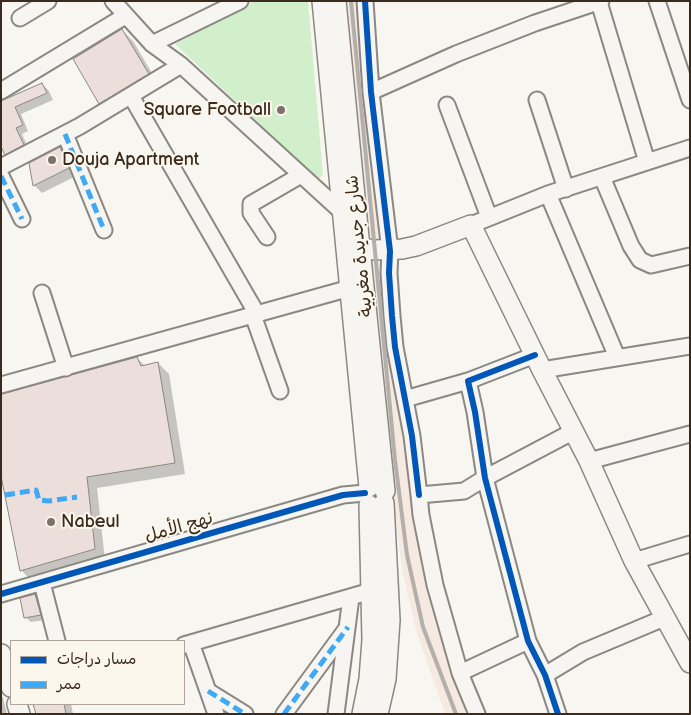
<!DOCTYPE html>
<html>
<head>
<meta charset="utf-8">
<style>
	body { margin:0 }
	#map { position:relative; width:691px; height:715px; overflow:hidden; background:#f8f6f0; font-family:"Balsamiq Sans","Playpen Sans Arabic",sans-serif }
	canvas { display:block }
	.frame { position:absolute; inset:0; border:2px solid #3b2a1e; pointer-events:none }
	.legend { position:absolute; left:10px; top:640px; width:175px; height:65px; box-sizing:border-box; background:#fbf7ec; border:1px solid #aea59a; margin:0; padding:6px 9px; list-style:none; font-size:15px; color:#3b2a1e }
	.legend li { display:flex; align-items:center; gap:10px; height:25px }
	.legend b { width:25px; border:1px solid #aea59a }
</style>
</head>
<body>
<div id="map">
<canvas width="691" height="715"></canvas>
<div class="frame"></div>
<ul class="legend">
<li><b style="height:6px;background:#0057b8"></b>مسار دراجات</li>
<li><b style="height:6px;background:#3fa9f5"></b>ممر</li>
</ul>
</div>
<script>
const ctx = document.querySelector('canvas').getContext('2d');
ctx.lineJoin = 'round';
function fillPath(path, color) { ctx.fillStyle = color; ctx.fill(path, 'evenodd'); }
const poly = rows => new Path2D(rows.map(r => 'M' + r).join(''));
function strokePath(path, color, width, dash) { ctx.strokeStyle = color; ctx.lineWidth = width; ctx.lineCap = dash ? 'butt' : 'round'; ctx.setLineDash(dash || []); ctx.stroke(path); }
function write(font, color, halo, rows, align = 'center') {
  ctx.font = font + ' "Balsamiq Sans","Playpen Sans Arabic",sans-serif'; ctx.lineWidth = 4; ctx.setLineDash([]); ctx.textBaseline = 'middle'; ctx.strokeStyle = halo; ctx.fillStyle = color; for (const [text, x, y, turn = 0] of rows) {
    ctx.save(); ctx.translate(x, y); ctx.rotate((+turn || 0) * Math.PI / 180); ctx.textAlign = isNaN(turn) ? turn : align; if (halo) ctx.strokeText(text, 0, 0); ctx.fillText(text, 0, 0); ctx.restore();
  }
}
fillPath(poly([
	[344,1,357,1,381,238,390,364,407,445,471,714,445,714,416,630,402,569,395,513,372,263,365,228]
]), '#f5e9e0');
fillPath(poly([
	[254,1,308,1,323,175,318,179,175,44]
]), '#d2efcb');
fillPath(poly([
	[122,30,133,41,159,85,111,114,100,103],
	[42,84,49,91,53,100,21,114,28,131,22,134,30,152,12,160,5,152,1,150,1,102],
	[60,148,68,156,76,176,42,193,34,185],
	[137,358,145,366,158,363,169,374,185,474,97,488,105,560,32,581,21,570],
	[35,595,40,600,45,620,31,622,25,617],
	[1,696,3,697,7,714,1,714],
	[34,704,71,704,73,714,37,714]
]), '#0003');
const building = poly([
	[122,29,149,74,99,104,73,59,122,29],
	[42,83,47,93,15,107,23,125,16,128,24,145,5,155,1,147,1,101,42,83],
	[60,147,69,168,33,186,29,163,60,147],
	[137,357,141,366,158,362,175,463,87,477,95,549,20,571,1,476,1,394,137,357],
	[35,594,41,615,24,618,20,598,35,594],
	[33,704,64,704,66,714,36,714,33,704]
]);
fillPath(building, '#ecdfdb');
strokePath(building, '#8b8781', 1);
const minor = poly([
	[113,1,152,44,181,65,343,213],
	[365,1,371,92,390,251,389,273,392,316,395,347,412,436,419,495],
	[657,1,690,100],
	[599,2,647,162],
	[20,18,48,1],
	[152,44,240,1],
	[1,91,125,16],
	[371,92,456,54,535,23,601,1],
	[131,96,257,314],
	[537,100,566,189],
	[447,105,489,217],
	[65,134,104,230],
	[1,167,80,126,181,65],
	[1,176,22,219],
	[602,177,631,246,640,260,651,265,690,256],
	[548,194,617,357],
	[471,225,548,194,690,148],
	[267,237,251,213,251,204,301,175],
	[42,293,66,368],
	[253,315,280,391],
	[535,355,468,381,475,412,485,478,528,641,545,675,558,714],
	[542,370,690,346],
	[1,385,350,288],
	[405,399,468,381],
	[589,461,690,434],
	[634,561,690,544],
	[42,583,57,641],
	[1,594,343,495,365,493],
	[191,643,216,714],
	[184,645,371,591],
	[460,673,528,641],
	[545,675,583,652,664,618],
	[208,691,245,714],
	[284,714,347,628],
	[336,714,351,597],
	[477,714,460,673,435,585,421,515,419,495,464,491,485,478,574,431]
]);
const major = poly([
	[322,1,369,487],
	[336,1,360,248,385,491],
	[360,248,375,250,402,249,416,246,471,225,542,370,589,461,634,561,690,663],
	[1,654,11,687],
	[17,704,20,714],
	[362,714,369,679,372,640,369,505],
	[378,714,386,679,390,620,384,503]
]);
strokePath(minor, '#8b8781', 19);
strokePath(major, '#8b8781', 22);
strokePath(minor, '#f6f5f1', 15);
strokePath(major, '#f6f5f1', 19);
strokePath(poly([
	[351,1,395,460,407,555,423,627,456,714]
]), '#b3b0ac', 4);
strokePath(poly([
	[65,134,104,230],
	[1,176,22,219],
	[5,495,36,490,39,500,48,501,77,497],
	[208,691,245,714],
	[284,714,348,627]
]), '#3fa9f5', 5, [10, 5]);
strokePath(poly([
	[365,1,371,92,390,251,389,273,392,316,395,347,412,436,419,495],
	[535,355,468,381,475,412,485,478,528,641,545,675,558,714],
	[1,594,343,495,365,493]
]), '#0057b8', 6);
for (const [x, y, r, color] of [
	[281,110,5,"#7d7168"],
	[52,160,5,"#7d7168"],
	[51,522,5,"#7d7168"]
]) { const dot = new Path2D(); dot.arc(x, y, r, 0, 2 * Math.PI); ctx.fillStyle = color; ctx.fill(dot); strokePath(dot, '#fbf7ec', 2); }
write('18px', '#3b2a1e', '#fbf7ec', [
	["Square Football",271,110,"right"],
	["Douja Apartment",62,160],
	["Nabeul",61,522]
], 'left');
write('18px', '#3b2a1e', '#fbf7ec', [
	["شارع جديدة مغربية",360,246,-96],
	["نهج الأمل",179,528,-16]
]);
</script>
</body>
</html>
